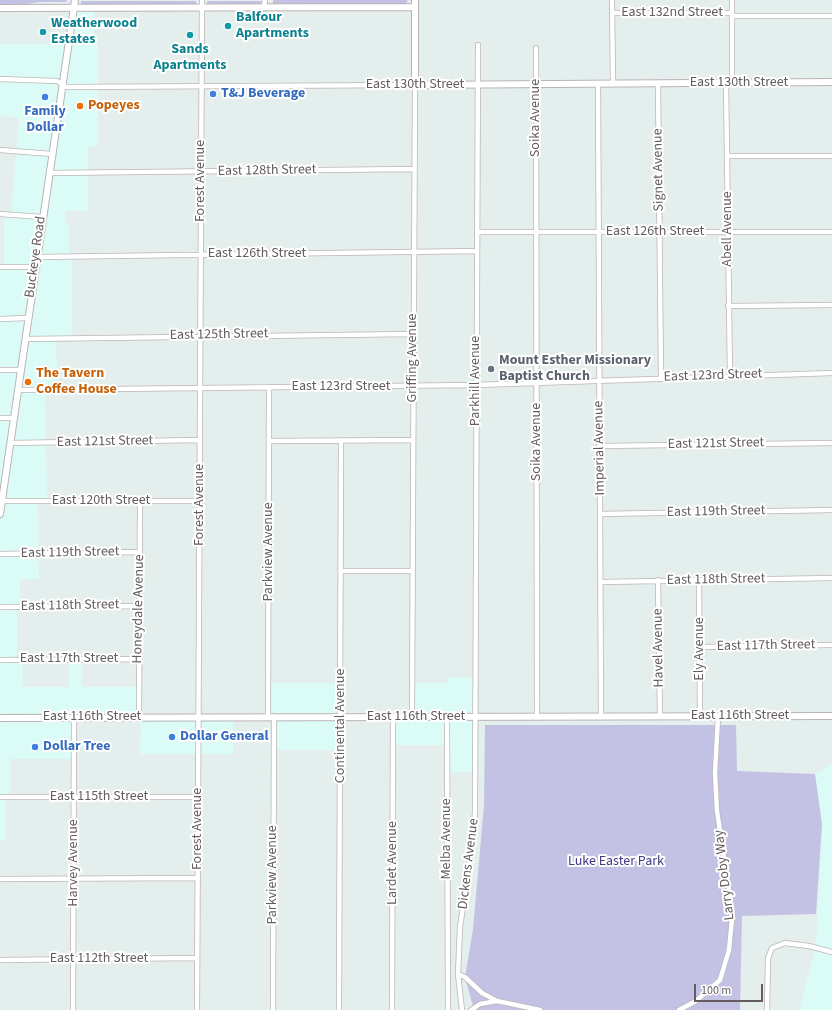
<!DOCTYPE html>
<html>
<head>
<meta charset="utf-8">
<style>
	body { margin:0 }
	#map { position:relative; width:832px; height:1010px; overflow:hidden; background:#e4eeec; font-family:"Source Sans 3",sans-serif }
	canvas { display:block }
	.scale { position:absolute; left:694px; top:984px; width:69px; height:18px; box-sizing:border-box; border:2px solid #645c5f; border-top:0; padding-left:5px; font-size:12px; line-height:14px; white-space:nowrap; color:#645c5f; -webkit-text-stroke:3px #fff; paint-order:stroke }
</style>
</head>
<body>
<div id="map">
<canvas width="832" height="1010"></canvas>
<div class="scale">100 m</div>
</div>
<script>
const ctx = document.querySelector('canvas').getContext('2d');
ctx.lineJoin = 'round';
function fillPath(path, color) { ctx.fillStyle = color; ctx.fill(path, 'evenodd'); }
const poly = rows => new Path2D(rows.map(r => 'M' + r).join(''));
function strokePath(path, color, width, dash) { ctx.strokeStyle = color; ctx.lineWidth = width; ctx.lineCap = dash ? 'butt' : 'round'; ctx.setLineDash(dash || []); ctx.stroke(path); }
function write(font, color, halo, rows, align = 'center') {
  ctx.font = font + ' "Source Sans 3",sans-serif'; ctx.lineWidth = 4; ctx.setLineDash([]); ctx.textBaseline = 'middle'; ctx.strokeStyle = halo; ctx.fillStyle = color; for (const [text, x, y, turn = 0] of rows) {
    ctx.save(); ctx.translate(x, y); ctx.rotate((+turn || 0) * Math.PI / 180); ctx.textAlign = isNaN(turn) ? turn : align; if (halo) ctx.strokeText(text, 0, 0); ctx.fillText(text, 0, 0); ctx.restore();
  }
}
fillPath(poly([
	[94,8,94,44,98,45,98,146,88,147,88,211,65,211,65,223,69,224,69,256,72,256,72,338,56,338,57,390,45,390,47,501,38,501,39,579,20,579,20,607,17,607,17,660,23,660,23,687,69,687,69,659,82,659,82,687,139,687,139,716,74,717,74,759,10,759,10,797,6,798,6,840,0,840,0,267,4,267,4,214,11,214,19,118,0,116,0,44,68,44,73,9],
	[448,677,475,678,475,772,447,772,447,745,393,745,393,717,411,717,412,683,448,683],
	[269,683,341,683,341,750,274,750,274,716,268,716],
	[141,716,233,716,233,754,140,754],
	[832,764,832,1010,799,1010,816,947,822,824,815,774]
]), '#dbfcf6');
fillPath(poly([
	[0,0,67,0,66,2,39,2,28,4,0,4],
	[273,0,407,0,408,1,405,4,273,4],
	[81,1,196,1,196,4,81,4],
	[207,1,261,1,261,4,207,4],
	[485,725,736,725,737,771,815,774,822,824,816,914,742,916,740,1010,474,1010,465,977,473,929,484,805]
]), '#c4c2e4');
const street = poly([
	[612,0,613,84],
	[732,0,732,83],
	[264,7,265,0],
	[612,13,732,13],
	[732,16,832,16],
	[536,48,537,716],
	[0,79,57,81,66,87,415,85,412,717],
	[658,83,661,377],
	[726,83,730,375],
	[598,84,601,717],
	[0,150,52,154],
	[727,156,832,156],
	[49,173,414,169],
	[0,214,42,217],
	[477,232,832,232],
	[36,257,477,251],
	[0,267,35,267],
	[728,306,832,305],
	[0,319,28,318],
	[25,339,413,334],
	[0,370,21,370],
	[18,390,476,385,832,373],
	[0,418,14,418],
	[269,441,412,440],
	[11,443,200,440],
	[599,446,832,443],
	[2,501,200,501],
	[600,514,832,510],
	[0,554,140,552],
	[341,571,412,571],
	[658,580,660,716],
	[699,580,700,717],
	[601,582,832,578],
	[0,607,140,606],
	[700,647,832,645],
	[0,660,139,659],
	[139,716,140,501],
	[268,716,269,387],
	[447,717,448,1010],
	[0,797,199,797],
	[0,879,198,878],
	[0,960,197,958],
	[458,974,465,977,482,993,497,1001],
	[73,1010,74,717],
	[197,1010,202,0],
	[273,1010,274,716],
	[339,1010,341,441],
	[392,1010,393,717],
	[462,1010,458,974,460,927,474,832,475,810,478,45],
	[471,1010,480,1004,497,1001,540,1010],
	[679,1010,696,1001,720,980,729,950,732,919,730,897,717,811,715,773,718,717],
	[767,1010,768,958,772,948,785,943,809,946,832,952]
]);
const secondary = poly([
	[415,0,415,85,832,82],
	[0,8,415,7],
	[0,514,75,0],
	[0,718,832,716]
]);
strokePath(street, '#bbb5b6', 6);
strokePath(secondary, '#bbb3b6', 8);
strokePath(street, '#fff', 4.5);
strokePath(secondary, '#fff', 6);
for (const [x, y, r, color] of [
	[228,26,4,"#0f9aa8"],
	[43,32,4,"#0f9aa8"],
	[190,35,4,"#0f9aa8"],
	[213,94,4,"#3f7fe0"],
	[45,97,4,"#3f7fe0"],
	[80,106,4,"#e8710a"],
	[491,369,4,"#6b7280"],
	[28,382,4,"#e8710a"],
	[172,737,4,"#3f7fe0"],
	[35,747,4,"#3f7fe0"]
]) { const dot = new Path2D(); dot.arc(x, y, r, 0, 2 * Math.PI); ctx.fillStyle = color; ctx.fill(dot); strokePath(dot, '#fff', 1.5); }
write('14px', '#645c5f', '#fff', [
	["East 132nd Street",672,13],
	["East 130th Street",739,83],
	["East 130th Street",415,85],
	["Soika Avenue",536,118,-90],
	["Signet Avenue",659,170,-91],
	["East 128th Street",267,171,-1],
	["Forest Avenue",201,181,-90],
	["Abell Avenue",728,229,-90],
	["East 126th Street",655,232],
	["East 126th Street",257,254],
	["Buckeye Road",36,257,-82],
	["East 125th Street",219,335,-1],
	["Griffing Avenue",413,358,-90],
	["East 123rd Street",713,376,-2],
	["Parkhill Avenue",476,381,-90],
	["East 123rd Street",341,387],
	["East 121st Street",105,442,-1],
	["Soika Avenue",537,442,-90],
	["East 121st Street",716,444,-1],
	["Imperial Avenue",600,448,-91],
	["East 120th Street",101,501],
	["Forest Avenue",200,505,-90],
	["East 119th Street",716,512,-1],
	["Parkview Avenue",269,552,-90],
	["East 119th Street",70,553,-1],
	["East 118th Street",716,580,-1],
	["East 118th Street",70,606,-1],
	["Honeydale Avenue",139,609,-89],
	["East 117th Street",766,646,-1],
	["Havel Avenue",659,648,-91],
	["Ely Avenue",700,649,-90],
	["East 117th Street",69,659],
	["East 116th Street",740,716],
	["East 116th Street",92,717],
	["East 116th Street",416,717],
	["Continental Avenue",341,726,-90],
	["East 115th Street",99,797],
	["Forest Avenue",198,829,-90],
	["Melba Avenue",447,839,-90],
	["Harvey Avenue",74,863,-90],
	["Lardet Avenue",393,863,-90],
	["Dickens Avenue",469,864,-83],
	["Parkview Avenue",273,875,-90],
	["Larry Doby Way",725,875,-97],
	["East 112th Street",99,959]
]);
write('bold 14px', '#0d838f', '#fff', [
	["Balfour",236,18],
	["Apartments",236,34],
	["Weatherwood",51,24],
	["Estates",51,40],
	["Sands",190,50,"center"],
	["Apartments",190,66,"center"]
], 'left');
write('bold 14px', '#366cbe', '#fff', [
	["T&J Beverage",221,94],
	["Family",45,112,"center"],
	["Dollar",45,128,"center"],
	["Dollar General",180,737],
	["Dollar Tree",43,747]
], 'left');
write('bold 14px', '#c56008', '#fff', [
	["Popeyes",88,106],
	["The Tavern",36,374],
	["Coffee House",36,390]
], 'left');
write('bold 14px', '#5b616d', '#fff', [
	["Mount Esther Missionary",499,361],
	["Baptist Church",499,377]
], 'left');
write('14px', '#423b85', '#fff', [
	["Luke Easter Park",616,862]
]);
</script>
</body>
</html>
